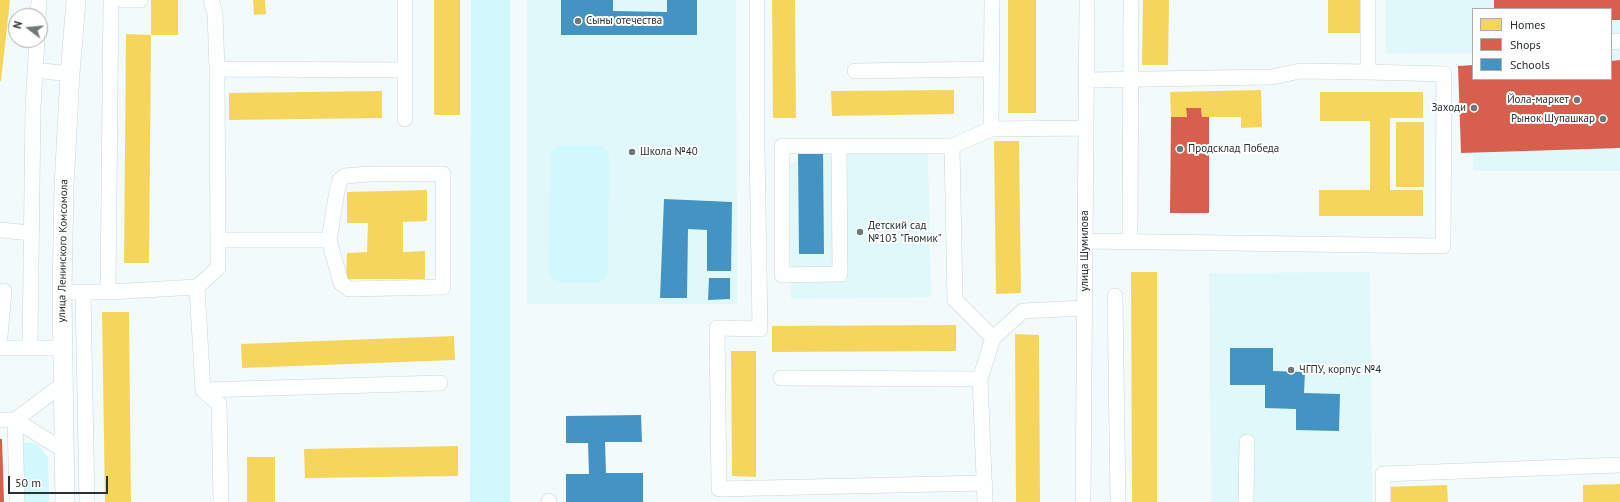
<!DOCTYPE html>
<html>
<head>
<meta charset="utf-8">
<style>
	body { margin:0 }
	#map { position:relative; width:1620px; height:502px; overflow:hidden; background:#f2fafb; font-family:"PT Sans",sans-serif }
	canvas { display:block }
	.legend { position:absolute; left:1472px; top:8px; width:140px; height:72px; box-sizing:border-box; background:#fff; border:1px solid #a9adad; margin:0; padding:5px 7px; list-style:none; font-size:12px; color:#283133 }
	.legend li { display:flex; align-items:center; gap:8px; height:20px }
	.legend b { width:20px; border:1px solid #a9adad }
	.north { position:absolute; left:8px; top:8px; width:40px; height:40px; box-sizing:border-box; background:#fff; border:1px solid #a9adad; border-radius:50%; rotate:286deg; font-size:11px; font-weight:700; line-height:16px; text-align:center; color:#283133 }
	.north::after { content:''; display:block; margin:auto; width:14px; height:18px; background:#6f7779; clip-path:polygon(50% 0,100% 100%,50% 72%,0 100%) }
	.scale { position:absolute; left:8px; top:476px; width:100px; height:18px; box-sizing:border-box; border:2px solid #283133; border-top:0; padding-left:5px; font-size:12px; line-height:14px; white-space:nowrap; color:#283133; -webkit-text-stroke:3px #fff; paint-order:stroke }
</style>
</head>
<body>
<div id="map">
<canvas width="1620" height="502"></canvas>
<ul class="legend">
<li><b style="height:11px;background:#f6d55c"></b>Homes</li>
<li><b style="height:11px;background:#d6604d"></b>Shops</li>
<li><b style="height:11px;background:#4393c3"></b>Schools</li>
</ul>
<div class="north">N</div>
<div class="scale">50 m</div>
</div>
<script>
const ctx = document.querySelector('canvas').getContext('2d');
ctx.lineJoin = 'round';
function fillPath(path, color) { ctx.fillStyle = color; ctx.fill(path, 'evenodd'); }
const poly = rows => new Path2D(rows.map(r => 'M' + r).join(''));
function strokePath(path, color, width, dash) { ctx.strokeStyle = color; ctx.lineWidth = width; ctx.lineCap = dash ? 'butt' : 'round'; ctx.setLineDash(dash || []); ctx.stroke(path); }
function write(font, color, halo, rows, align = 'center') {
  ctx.font = font + ' "PT Sans",sans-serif'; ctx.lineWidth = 4; ctx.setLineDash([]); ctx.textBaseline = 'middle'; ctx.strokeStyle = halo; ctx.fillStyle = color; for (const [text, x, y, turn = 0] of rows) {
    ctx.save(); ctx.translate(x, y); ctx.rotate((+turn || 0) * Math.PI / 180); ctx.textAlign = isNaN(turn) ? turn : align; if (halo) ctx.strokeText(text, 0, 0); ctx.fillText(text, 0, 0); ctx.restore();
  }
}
fillPath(poly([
	[527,0,736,0,737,304,527,304],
	[1386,0,1620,0,1620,171,1473,171,1473,79,1611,79,1611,9,1473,9,1473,53,1386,54],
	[814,151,928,154,931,297,791,299,789,166],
	[1370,272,1372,502,1211,502,1209,273]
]), '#e1f8fa');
fillPath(poly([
	[471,0,510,0,510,502,470,502],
	[562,145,598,145,603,147,607,151,609,156,608,272,606,278,602,281,597,283,561,283,555,281,551,277,549,272,551,156,553,150,557,146],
	[22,442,37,444,48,457,49,502,23,502]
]), '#d0f8fd');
fillPath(poly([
	[0,0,10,0,1,81,0,81],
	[151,0,178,0,178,35,151,35],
	[253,0,265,0,266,14,254,15],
	[434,0,460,0,460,115,434,115],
	[772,0,795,0,796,118,773,118],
	[1008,0,1036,0,1036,113,1008,113],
	[1143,0,1169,0,1168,65,1142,65],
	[1328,0,1360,0,1360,33,1328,33],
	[126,34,151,35,149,263,124,263],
	[954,90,954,114,832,116,831,91],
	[1261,90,1262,127,1241,128,1241,117,1202,117,1201,108,1186,108,1187,117,1171,117,1170,92],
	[382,91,382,118,229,120,229,93],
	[1320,92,1423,92,1423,118,1390,118,1390,190,1423,190,1423,216,1319,216,1319,190,1370,190,1370,121,1320,121],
	[1396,122,1424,122,1424,187,1396,187],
	[994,141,1019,141,1021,293,996,294],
	[427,190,427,221,403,222,403,252,425,251,425,279,346,279,347,253,367,252,368,223,347,223,347,192],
	[1131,272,1157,272,1157,502,1132,502],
	[102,312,129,312,131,502,105,502],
	[956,325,956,351,772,352,772,326],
	[1015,334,1039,335,1040,502,1016,502],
	[454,336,455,360,242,368,241,344],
	[731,351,756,351,756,477,732,476],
	[458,446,458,476,305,478,304,449],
	[247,457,275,457,275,502,247,502],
	[1620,484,1620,502,1583,502,1583,485],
	[1447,485,1448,502,1386,502,1385,487]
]), '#f6d55c');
fillPath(poly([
	[1494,0,1620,0,1620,20,1611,20,1611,9,1494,9],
	[1620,60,1620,148,1461,153,1458,66,1473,65,1473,79,1611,79,1611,61],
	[1186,108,1201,108,1202,117,1209,117,1209,213,1170,213,1171,117,1187,117],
	[0,439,2,439,4,502,0,502]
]), '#d6604d');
fillPath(poly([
	[561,0,613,0,613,11,667,12,667,0,697,0,697,35,561,35],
	[798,151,823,151,824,254,799,254],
	[664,199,732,202,731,271,707,271,707,230,688,229,687,298,660,298],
	[709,278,730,278,730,299,708,300],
	[1230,348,1273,348,1273,371,1305,372,1304,393,1340,394,1339,431,1296,430,1296,409,1265,408,1265,385,1230,385],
	[641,415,642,442,605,442,606,473,643,473,643,502,566,502,566,474,589,474,588,443,566,443,566,416]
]), '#4393c3');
const minor = poly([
	[123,0,140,0],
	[211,0,215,13,217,69],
	[757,0,757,146,760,329,717,328,719,489,985,483],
	[38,16,39,0],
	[1611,42,1620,41],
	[35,70,70,74],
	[855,71,991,69],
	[1087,80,1272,77,1300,71,1368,72],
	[405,119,405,70],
	[991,129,992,0],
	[839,146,782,146,782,275,840,274,839,146,952,146],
	[0,230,31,233],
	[218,240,329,240,337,191,340,180,345,176,369,174,443,174,443,287,349,289,341,283,329,240],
	[1085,241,1443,246,1444,74,1368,72,1368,0],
	[1130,241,1131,0],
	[197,287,203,390,219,404,221,502],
	[62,292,108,292,197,287,218,268,217,69,405,70,405,0],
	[83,292,87,502],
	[108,292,111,0],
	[1115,296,1118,502],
	[0,336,4,291],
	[993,338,955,300,952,146,991,129,1086,128],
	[0,348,62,348],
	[30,348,33,107,37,40],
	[781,378,980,379],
	[203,390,440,383],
	[0,420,15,420,65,451],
	[15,420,17,502],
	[15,420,63,384],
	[549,501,549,502],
	[985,502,980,379,993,338,1023,311,1085,308],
	[1083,502,1087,0],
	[1246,502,1247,442],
	[1383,502,1383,474,1620,465]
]);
const major = poly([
	[65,502,62,292,64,186,70,74,76,0]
]);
strokePath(minor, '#ccd4d4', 16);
strokePath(major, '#ccd4d4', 20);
strokePath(minor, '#fdfefe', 15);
strokePath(major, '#fdfefe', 19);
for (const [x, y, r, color] of [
	[578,21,4,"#6f7779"],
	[1577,100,4,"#6f7779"],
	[1474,108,4,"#6f7779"],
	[1603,119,4,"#6f7779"],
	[1180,149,4,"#6f7779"],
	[632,152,4,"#6f7779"],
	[860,232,4,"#6f7779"],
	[1291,370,4,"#6f7779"]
]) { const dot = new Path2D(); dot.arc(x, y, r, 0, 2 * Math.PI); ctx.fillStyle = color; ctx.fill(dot); strokePath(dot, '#fff', 1.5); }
write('11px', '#283133', '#fff', [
	["Сыны отечества",586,21],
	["Йола-маркет",1569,100,"right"],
	["Заходи",1466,108,"right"],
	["Рынок Шупашкар",1595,119,"right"],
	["Продсклад Победа",1188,149],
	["Школа №40",640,152],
	["Детский сад",868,226],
	["№103 \"Гномик\"",868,239],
	["ЧГПУ, корпус №4",1299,370]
], 'left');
write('11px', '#283133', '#fff', [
	["улица Ленинского Комсомола",63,251,-89],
	["улица Шумилова",1085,251,-90]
]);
</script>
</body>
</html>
